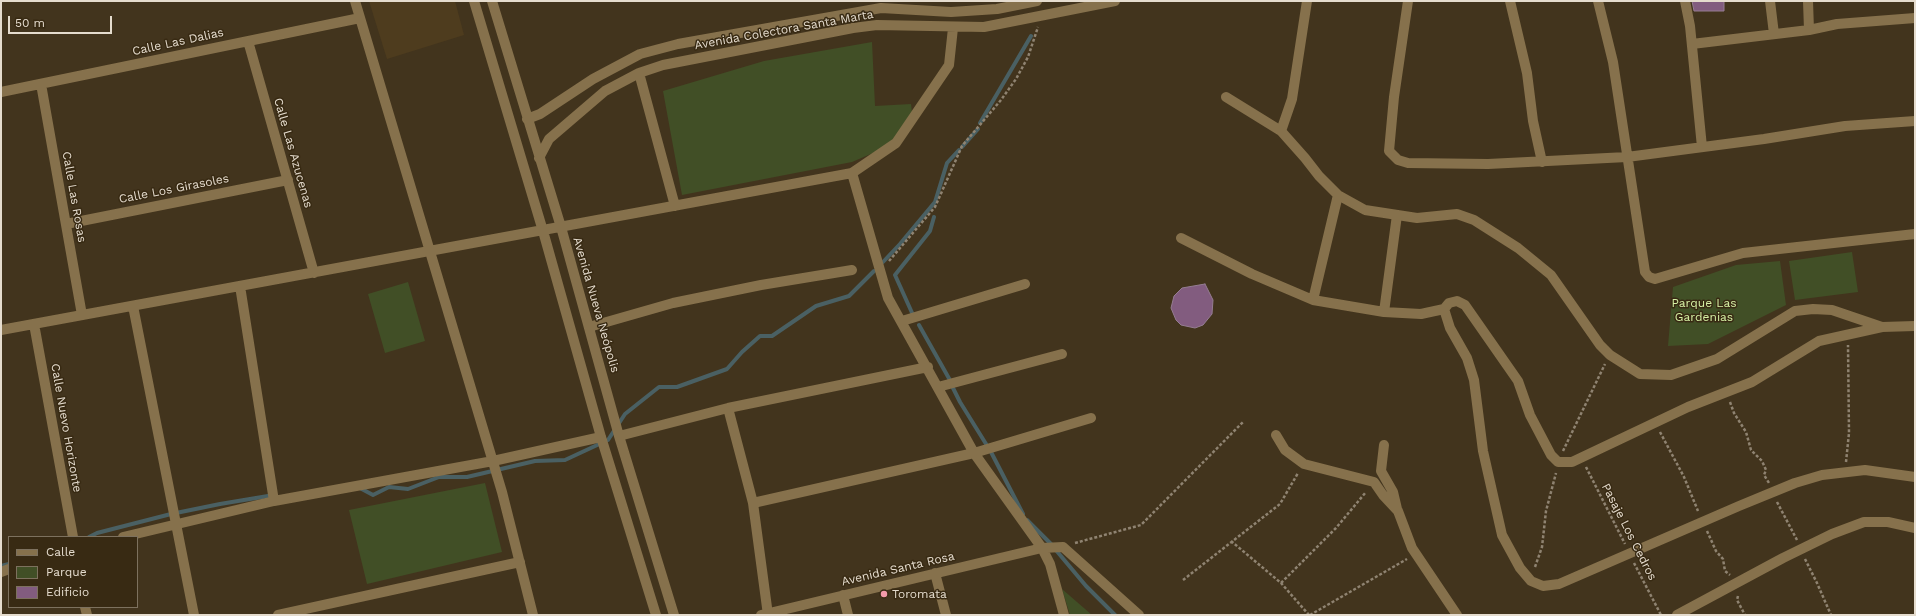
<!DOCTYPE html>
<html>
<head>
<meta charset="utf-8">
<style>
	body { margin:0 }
	#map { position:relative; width:1916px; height:616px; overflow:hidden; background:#42341d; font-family:"Work Sans",sans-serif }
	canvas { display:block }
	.frame { position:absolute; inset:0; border:2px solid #e5dcce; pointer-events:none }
	.legend { position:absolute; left:8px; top:536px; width:130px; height:72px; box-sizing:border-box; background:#382a13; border:1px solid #7d715e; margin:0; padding:5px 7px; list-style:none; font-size:12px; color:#e5dcce }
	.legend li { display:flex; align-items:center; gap:8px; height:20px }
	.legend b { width:20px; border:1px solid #7d715e }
	.scale { position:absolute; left:8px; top:16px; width:104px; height:18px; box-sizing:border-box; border:2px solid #e5dcce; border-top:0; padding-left:5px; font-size:12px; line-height:14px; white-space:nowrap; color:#e5dcce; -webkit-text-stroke:3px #382a13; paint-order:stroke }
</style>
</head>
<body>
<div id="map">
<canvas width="1916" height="616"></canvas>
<div class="frame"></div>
<ul class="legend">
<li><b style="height:5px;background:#86714c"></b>Calle</li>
<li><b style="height:11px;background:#414f26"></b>Parque</li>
<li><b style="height:11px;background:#825c7f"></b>Edificio</li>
</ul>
<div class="scale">50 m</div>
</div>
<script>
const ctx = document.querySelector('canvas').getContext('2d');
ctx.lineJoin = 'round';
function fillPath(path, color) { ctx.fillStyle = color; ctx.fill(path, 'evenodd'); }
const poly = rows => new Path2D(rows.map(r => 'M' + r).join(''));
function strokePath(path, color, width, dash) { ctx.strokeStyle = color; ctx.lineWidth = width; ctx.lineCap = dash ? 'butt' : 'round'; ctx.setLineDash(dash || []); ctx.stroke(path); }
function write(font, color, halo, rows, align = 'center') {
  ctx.font = font + ' "Work Sans",sans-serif'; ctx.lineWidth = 3; ctx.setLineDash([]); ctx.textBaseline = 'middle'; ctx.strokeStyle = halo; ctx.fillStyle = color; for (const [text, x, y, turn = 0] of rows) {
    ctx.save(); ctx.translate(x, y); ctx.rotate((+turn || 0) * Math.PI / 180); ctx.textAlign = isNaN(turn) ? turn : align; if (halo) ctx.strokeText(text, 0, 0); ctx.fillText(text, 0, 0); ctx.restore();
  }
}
fillPath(poly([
	[369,1,455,1,464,35,387,59]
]), '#4e3c1e');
fillPath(poly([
	[872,42,875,106,911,104,913,120,887,147,852,162,682,195,663,91,764,61],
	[1852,252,1858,292,1795,300,1789,261],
	[1780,261,1786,305,1708,344,1668,346,1673,287,1736,265],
	[408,282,425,341,385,353,368,294],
	[485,483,502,552,367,584,349,510],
	[1062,589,1092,615,1070,615]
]), '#414f26');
strokePath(poly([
	[980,123,1031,36],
	[962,147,978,129],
	[883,262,900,244,935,202,947,163,959,150],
	[913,315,895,275,930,231,934,217],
	[919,325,951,382],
	[953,388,960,402,991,452,1023,514],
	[358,487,373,495,389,487,408,489,439,477,467,477,535,461,565,460,608,440,625,414,659,387,677,387,727,369,742,352,760,336,772,336,816,306,849,296,874,271],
	[1027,520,1052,545],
	[89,537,97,533,171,514,220,504,268,496,274,497],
	[1055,549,1086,586,1115,615],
	[1,566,9,564]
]), '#4a6063', 4);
const building = poly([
	[1692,1,1724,1,1724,11,1694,11,1692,1],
	[1205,284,1213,300,1212,314,1203,325,1195,328,1181,325,1176,320,1171,308,1174,296,1182,288,1205,284]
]);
fillPath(building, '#825c7f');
strokePath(building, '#957d92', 1);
strokePath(poly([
	[889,261,935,207,962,146,1001,100,1016,79,1028,57,1038,27],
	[1730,402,1734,413,1746,432,1751,450,1762,461,1766,470,1764,475,1769,483],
	[1660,432,1684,477,1698,511],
	[1563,451,1605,364],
	[1846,462,1849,433,1848,345],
	[1586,467,1625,544],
	[1777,502,1797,540],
	[1707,531,1716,551,1723,559,1725,571,1730,575],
	[1231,541,1281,583,1309,615],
	[1075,543,1141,525,1243,422],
	[1805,559,1817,583,1831,615],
	[1634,563,1661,615],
	[1535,567,1542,547,1546,511,1556,473],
	[1183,580,1280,504,1298,473],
	[1281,583,1336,528,1366,492],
	[1738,596,1737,600,1745,615],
	[1310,615,1407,559]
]), '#8f8371', 2.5, [3, 2]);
strokePath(poly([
	[355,1,502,492,533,615],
	[474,1,543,231,601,437,656,615],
	[492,1,561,227,619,436,674,615],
	[1408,1,1394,97,1389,151,1398,160,1408,163,1488,164,1627,157,1764,139,1845,126,1915,121],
	[1510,1,1527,73,1533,121,1542,162],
	[1598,1,1613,62,1645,272,1649,277,1655,279,1743,253,1915,234],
	[1685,1,1690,26,1702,147],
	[1770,1,1774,34],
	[1808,1,1809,30],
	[248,41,314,273],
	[1692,44,1809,30,1837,24,1915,18],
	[639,73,675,206],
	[41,84,82,315],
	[1,92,360,18],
	[1226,97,1281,131,1305,158,1319,176,1338,195,1365,210,1417,218,1457,214,1474,220,1518,248,1551,275,1600,345,1610,355,1640,374,1671,375,1717,359,1795,311,1813,309,1832,310,1882,327],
	[527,119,540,114,593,79,640,54,678,44,881,8,951,12,997,9,1037,1],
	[1281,131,1292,99,1307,1],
	[539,158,549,139,605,91,639,73,663,65,853,28,877,25,984,27,1115,1],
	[852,173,888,298,974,453,1042,548,1050,564,1064,615],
	[66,224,288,180],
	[1181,238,1252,274,1313,300,1384,312,1421,314,1444,309,1449,303,1457,301,1465,305,1518,381,1530,415,1551,455,1558,462,1572,462,1688,407,1752,382,1819,341,1882,327,1915,326],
	[240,286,274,501],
	[1313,300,1338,195],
	[133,306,194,615],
	[1444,309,1450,328,1467,358,1474,380,1483,451,1502,535,1520,568,1531,581,1543,586,1559,584,1739,506,1795,483,1822,475,1865,470,1915,477],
	[1384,312,1397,215],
	[902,321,1025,284],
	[34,324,73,537],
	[589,327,673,303,761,285,852,270],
	[1,330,852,173,896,143,949,65,953,28],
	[938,387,1062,354],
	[728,408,753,503,768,615],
	[1276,435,1285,450,1304,464,1374,482,1383,495,1398,511,1412,548,1457,615],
	[619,436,728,408,928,367],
	[1384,445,1381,471,1393,492,1397,509],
	[753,503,974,453,1091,418],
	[123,537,274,501,493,461,601,437],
	[1,572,9,569],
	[935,573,946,615],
	[843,595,848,615],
	[85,607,87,615],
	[278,615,520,562],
	[761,615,1042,548,1063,547,1139,615],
	[1677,615,1783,558,1832,534,1864,522,1888,522,1915,528]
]), '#86714c', 10);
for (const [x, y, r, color] of [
	[884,594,4,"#f39aaa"]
]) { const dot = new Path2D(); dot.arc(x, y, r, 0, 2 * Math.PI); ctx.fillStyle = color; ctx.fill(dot); strokePath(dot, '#382a13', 1.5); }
write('12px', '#e5dcce', '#382a13', [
	["Avenida Colectora Santa Marta",784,30,-10],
	["Calle Las Dalias",178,42,-12],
	["Calle Las Azucenas",293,153,74],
	["Calle Los Girasoles",174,189,-11],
	["Calle Las Rosas",74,197,80],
	["Avenida Nueva Neópolis",596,305,74],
	["Calle Nuevo Horizonte",66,428,80],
	["Pasaje Los Cedros",1629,532,63],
	["Avenida Santa Rosa",898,569,-13]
]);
write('12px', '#d6f1a5', '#382a13', [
	["Parque Las",1704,303],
	["Gardenias",1704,317]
]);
write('12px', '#e5dcce', '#382a13', [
	["Toromata",892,594]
], 'left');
</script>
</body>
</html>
